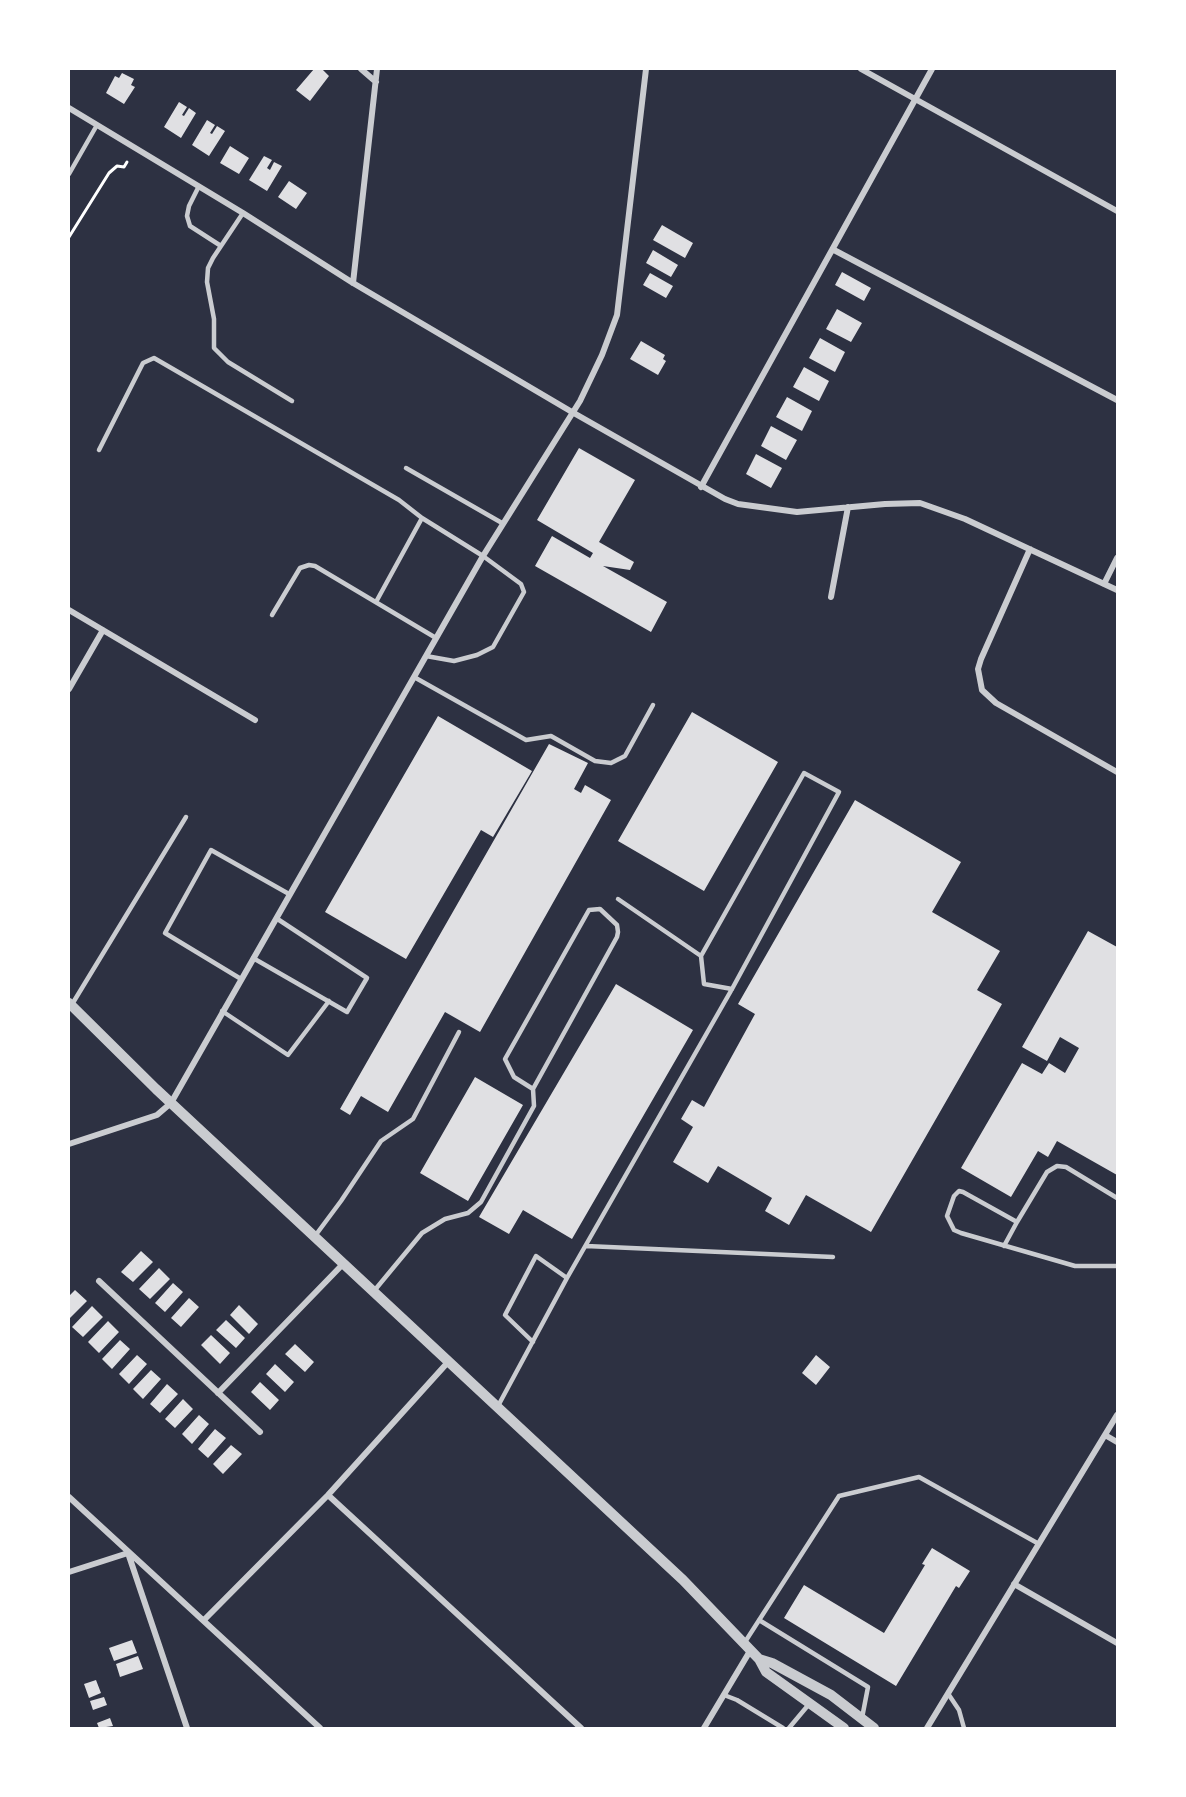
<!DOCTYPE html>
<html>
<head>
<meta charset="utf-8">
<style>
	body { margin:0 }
	#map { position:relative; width:1186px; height:1797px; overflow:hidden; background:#2d3142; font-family:"Space Grotesk",sans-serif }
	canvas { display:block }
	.frame { position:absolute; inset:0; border:70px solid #fff; pointer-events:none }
</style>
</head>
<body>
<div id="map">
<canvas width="1186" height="1797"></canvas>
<div class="frame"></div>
</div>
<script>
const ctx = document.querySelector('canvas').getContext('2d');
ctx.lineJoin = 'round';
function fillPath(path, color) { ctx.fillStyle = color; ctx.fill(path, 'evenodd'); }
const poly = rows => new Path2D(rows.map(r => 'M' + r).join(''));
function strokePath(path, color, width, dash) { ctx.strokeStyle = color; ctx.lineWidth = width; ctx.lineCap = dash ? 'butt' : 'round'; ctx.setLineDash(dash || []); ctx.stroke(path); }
fillPath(poly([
	[314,69,322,69,329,76,310,101,296,90],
	[122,73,134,79,131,85,135,87,124,104,106,93,115,76,119,78],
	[179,102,187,107,182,115,184,116,189,108,196,113,181,138,164,127],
	[207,120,215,125,210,133,212,134,217,126,225,131,209,156,192,145],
	[230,146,249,158,239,174,220,163],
	[264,156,272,160,267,168,270,170,274,162,282,166,267,191,249,180],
	[289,181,307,193,296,209,278,197],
	[662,225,693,243,685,258,653,240],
	[653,250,678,265,671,277,646,263],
	[842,272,871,288,864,301,835,285],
	[650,273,673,286,666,298,643,285],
	[837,309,862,323,851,342,826,329],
	[820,338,845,352,835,372,809,358],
	[641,341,665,355,663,359,666,361,658,375,630,359],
	[804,367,829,381,819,401,793,387],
	[787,397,812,411,802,431,776,417],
	[771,426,797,440,786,460,761,446],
	[579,448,635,480,599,542,634,562,630,570,603,566,667,602,651,632,535,566,552,536,590,558,593,553,537,520],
	[756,454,782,468,771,488,746,474],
	[692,712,778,762,704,891,618,841],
	[438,716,532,771,493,837,481,830,406,959,325,912],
	[549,744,588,763,574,789,581,793,585,785,611,800,480,1032,445,1012,388,1112,361,1096,350,1115,340,1109],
	[855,800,961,862,932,912,1000,951,977,990,1002,1004,871,1232,806,1195,789,1225,765,1211,772,1198,718,1166,708,1183,673,1162,693,1127,681,1119,692,1100,704,1107,755,1014,738,1004],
	[1088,931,1117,947,1117,1175,1057,1141,1048,1157,1038,1151,1011,1197,961,1168,1022,1063,1042,1074,1049,1063,1065,1073,1079,1048,1060,1037,1047,1061,1022,1047],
	[616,984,693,1030,572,1239,523,1210,509,1234,479,1217],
	[475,1077,523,1105,468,1201,420,1173],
	[141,1251,153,1262,133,1282,121,1272],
	[159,1268,170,1279,150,1299,139,1289],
	[173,1283,183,1292,165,1312,155,1303],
	[75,1290,87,1301,69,1319,69,1296],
	[189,1298,199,1307,181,1327,171,1318],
	[239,1305,258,1324,249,1334,230,1315],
	[92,1306,103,1317,83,1337,72,1327],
	[226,1320,245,1338,236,1348,216,1330],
	[108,1321,119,1332,99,1353,88,1342],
	[211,1335,230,1353,220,1364,201,1345],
	[120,1340,130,1349,112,1369,102,1359],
	[295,1344,314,1362,305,1372,285,1354],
	[137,1355,147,1364,129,1384,119,1374],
	[816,1355,830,1367,816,1385,802,1373],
	[275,1364,294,1382,285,1392,266,1374],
	[151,1370,161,1379,143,1399,133,1389],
	[260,1382,279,1400,270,1410,251,1392],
	[167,1384,178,1394,160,1413,150,1404],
	[183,1399,193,1409,175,1428,165,1419],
	[199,1415,209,1424,192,1444,182,1434],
	[215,1429,226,1438,208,1458,198,1449],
	[231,1445,242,1454,223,1474,213,1464],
	[932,1548,970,1571,959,1588,956,1586,896,1686,784,1618,804,1585,884,1633,925,1565,922,1564],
	[132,1640,137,1653,114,1661,109,1648],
	[138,1656,143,1669,120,1677,116,1664],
	[96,1680,101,1693,89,1698,84,1684],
	[104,1697,107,1705,93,1710,90,1701],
	[110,1718,113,1726,99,1728,97,1723]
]), '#e0e0e3');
strokePath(poly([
	[69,237,109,173,117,166,124,167,127,162]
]), '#fff', 3);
strokePath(poly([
	[69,174,97,125],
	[199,186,189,206,187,216,190,226,221,246],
	[243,213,213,258,208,268,207,282,214,319,214,348,228,362,292,401],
	[99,450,143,363,154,358,399,500,422,518],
	[406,468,502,523],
	[376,602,422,518,483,556,521,584,524,592,493,647,477,655,454,661,426,656],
	[272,615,300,568,309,565,315,566,436,638],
	[414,677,526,740,551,736,595,761,611,763,625,756,653,705],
	[701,956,704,984,732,989],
	[253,958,347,1012,367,978,276,918],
	[241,979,165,933,211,850,289,894],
	[71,1006,186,817],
	[222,1011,288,1055,329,1001],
	[1117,1198,1066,1167,1057,1166,1047,1172,1017,1222,963,1192,959,1191,954,1196,947,1216,954,1230,961,1233,1075,1266,1117,1266],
	[315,1236,341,1201,381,1141,413,1119,459,1032],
	[586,1246,833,1257],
	[1004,1246,1017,1222],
	[374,1291,422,1233,445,1219,468,1213,481,1202,534,1106,533,1089,617,937,618,932,617,925,600,909,589,910,505,1059,514,1077,533,1089],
	[533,1342,505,1315,536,1256,567,1278],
	[498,1406,567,1278,732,989,839,792,804,773,701,956,618,899],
	[759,1620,868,1687,862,1718],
	[745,1642,839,1496,919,1477,1039,1544],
	[724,1695,737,1700,783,1728],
	[949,1695,959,1710,964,1728],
	[789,1728,810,1703]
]), '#caccd0', 4.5);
strokePath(poly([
	[361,69,376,82],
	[861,69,1117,211],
	[69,108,243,213,353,283,572,412,725,499,738,504,797,512,885,504,920,503,965,519,1117,590],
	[834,250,1117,400],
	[353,283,377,69],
	[701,487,932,69],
	[1030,549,981,659,978,669,982,690,996,703,1117,772],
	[1104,584,1117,558],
	[831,597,848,507],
	[69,610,255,720],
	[69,689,103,630],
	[69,1144,157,1115,171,1103,483,556,580,401,602,355,617,315,646,69],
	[99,1281,260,1432],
	[218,1393,344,1263],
	[1105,1435,1117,1442],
	[328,1495,581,1728],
	[69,1497,320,1728],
	[69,1572,128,1553,187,1728],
	[1014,1584,1117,1643],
	[204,1620,328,1495,449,1361],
	[704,1728,750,1651],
	[927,1728,1117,1415]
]), '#caccd0', 6);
strokePath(poly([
	[69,1003,156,1089,683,1580,759,1659,766,1672,844,1728],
	[759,1659,772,1663,831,1695,874,1728]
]), '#caccd0', 10);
</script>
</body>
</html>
